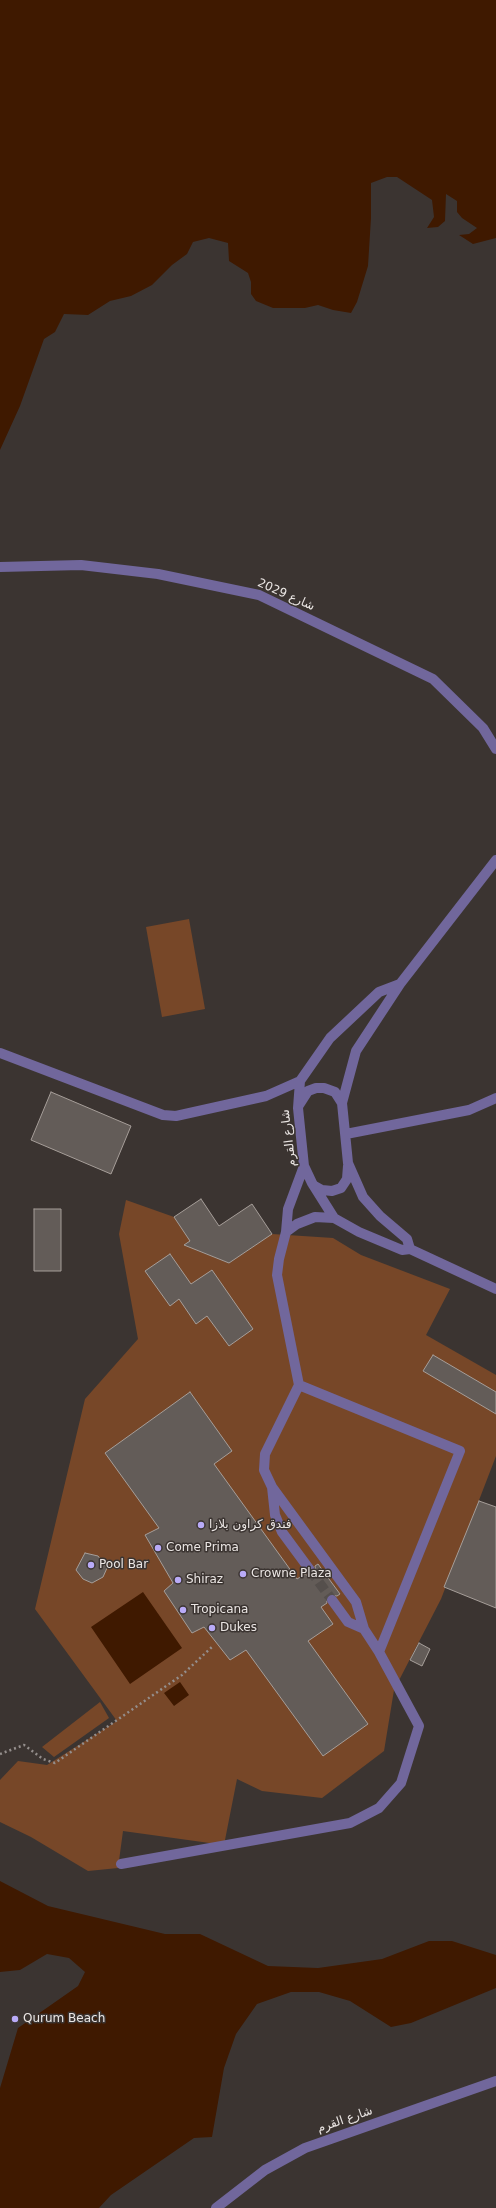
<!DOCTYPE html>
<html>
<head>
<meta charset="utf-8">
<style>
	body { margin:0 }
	canvas { display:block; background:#3b3431 }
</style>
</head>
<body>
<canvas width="496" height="2208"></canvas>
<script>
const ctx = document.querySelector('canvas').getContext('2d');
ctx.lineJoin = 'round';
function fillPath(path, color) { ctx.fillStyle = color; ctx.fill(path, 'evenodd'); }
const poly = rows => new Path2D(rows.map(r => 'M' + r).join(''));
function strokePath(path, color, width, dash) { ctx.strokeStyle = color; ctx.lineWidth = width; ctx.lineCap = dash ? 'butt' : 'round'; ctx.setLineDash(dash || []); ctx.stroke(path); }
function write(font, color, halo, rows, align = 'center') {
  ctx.font = font + ' "DejaVu Sans","Noto Naskh Arabic",sans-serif'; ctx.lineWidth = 3; ctx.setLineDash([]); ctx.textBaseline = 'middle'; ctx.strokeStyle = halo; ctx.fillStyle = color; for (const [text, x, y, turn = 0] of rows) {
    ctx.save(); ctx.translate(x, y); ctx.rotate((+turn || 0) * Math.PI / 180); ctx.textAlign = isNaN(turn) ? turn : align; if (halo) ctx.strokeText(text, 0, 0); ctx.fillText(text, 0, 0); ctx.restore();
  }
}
fillPath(poly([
	[189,919,205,1009,162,1017,146,927],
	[126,1200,174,1217,196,1250,229,1263,272,1234,333,1238,361,1255,450,1289,426,1335,496,1375,496,1456,441,1599,394,1690,384,1751,322,1798,262,1791,237,1779,224,1845,123,1831,118,1868,88,1871,31,1837,0,1822,0,1780,18,1761,47,1765,117,1721,35,1609,85,1399,138,1339,119,1234],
	[100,1702,109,1718,54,1757,42,1747]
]), '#774728');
fillPath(poly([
	[0,0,496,0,496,238,473,244,459,235,469,234,477,228,462,218,457,212,457,201,446,194,445,221,438,227,427,228,434,217,432,200,397,177,387,177,371,183,371,218,368,266,357,302,351,313,333,310,318,305,305,308,273,308,256,301,251,294,251,282,248,273,229,261,228,243,209,238,193,242,187,254,172,265,152,285,131,296,110,301,88,315,64,314,55,332,44,339,20,406,0,450],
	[143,1592,182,1648,130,1684,91,1627],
	[180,1682,189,1695,174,1706,164,1693],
	[0,1881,48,1906,165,1934,200,1934,268,1966,318,1968,382,1959,429,1941,452,1941,496,1955,496,1988,411,2023,391,2027,350,2001,319,1992,291,1992,257,2004,236,2034,224,2068,212,2137,194,2138,111,2195,99,2208,0,2208,0,2088,18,2028,78,1986,85,1972,69,1958,47,1954,20,1970,0,1972]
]), '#3f1900');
const building = poly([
	[51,1092,131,1126,111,1174,31,1140,51,1092],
	[201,1199,219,1226,252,1204,272,1234,229,1263,184,1245,190,1241,174,1217,201,1199],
	[34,1209,61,1209,61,1271,34,1271,34,1209],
	[170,1254,191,1284,212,1270,253,1329,229,1346,207,1316,196,1324,179,1299,170,1306,145,1271,170,1254],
	[433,1355,496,1392,496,1414,423,1371,433,1355],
	[190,1392,232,1451,214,1464,297,1579,305,1574,308,1576,314,1575,316,1572,315,1566,318,1564,340,1594,337,1596,329,1595,326,1598,327,1603,321,1607,333,1624,308,1641,368,1724,323,1756,246,1650,230,1660,204,1627,192,1633,164,1591,173,1583,145,1535,159,1528,105,1453,190,1392],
	[479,1501,496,1507,496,1608,444,1587,479,1501],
	[85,1553,98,1556,107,1568,103,1577,92,1583,83,1579,76,1570,85,1553],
	[419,1643,430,1649,422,1666,410,1660,419,1643]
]);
fillPath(building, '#635c58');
strokePath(building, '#a69e99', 1);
strokePath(poly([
	[310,1570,332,1600]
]), '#554f4c', 10, [10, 5]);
strokePath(poly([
	[0,1754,24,1745,43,1759,55,1763,182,1675,213,1646]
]), '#948e8c', 2.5, [2, 3]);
strokePath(poly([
	[0,567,81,565,158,574,259,595,433,679,483,728,496,749],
	[400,984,379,992,330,1038,300,1081,298,1108,304,1166,312,1183,334,1218,359,1232,402,1250,410,1249,496,1289],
	[0,1053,163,1115,176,1116,266,1096,300,1081],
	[299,1105,308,1091,316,1088,324,1088,335,1092,342,1103],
	[346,1134,469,1110,496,1098],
	[313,1185,322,1190,332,1191,341,1188,347,1179,348,1166],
	[286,1232,297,1224,315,1217,334,1218],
	[410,1249,407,1239,380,1216,363,1197,348,1163,342,1103,356,1051,400,984,496,860],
	[299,1385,460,1451,379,1652,364,1629,356,1602,272,1487,264,1470,265,1454,299,1385,277,1275,279,1259,286,1232,288,1209,304,1166],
	[272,1487,275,1515,282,1532,310,1570],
	[332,1600,348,1622,364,1629],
	[121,1864,350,1823,379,1808,401,1783,419,1726,379,1652],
	[216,2208,265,2170,305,2148,496,2081]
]), '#71679c', 10);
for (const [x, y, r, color] of [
	[201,1525,4,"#b9abf7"],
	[158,1548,4,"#b9abf7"],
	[91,1565,4,"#b9abf7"],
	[243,1574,4,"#b9abf7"],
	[178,1580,4,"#b9abf7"],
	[183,1610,4,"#b9abf7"],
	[212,1628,4,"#b9abf7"],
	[15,2019,4,"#b9abf7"]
]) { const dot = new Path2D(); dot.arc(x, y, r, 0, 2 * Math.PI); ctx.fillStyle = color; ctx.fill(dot); strokePath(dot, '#3b3431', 1.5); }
write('12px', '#ebe6e4', '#3b3431', [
	["2029 شارع",286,595,24],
	["شارع القرم",289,1138,-97],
	["شارع القرم",345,2120,-19]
]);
write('12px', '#ebe6e4', '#3b3431', [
	["فندق كراون بلازا",209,1525],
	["Come Prima",166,1548],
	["Pool Bar",99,1565],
	["Crowne Plaza",251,1574],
	["Shiraz",186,1580],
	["Tropicana",191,1610],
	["Dukes",220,1628],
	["Qurum Beach",23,2019]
], 'left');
</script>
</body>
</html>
